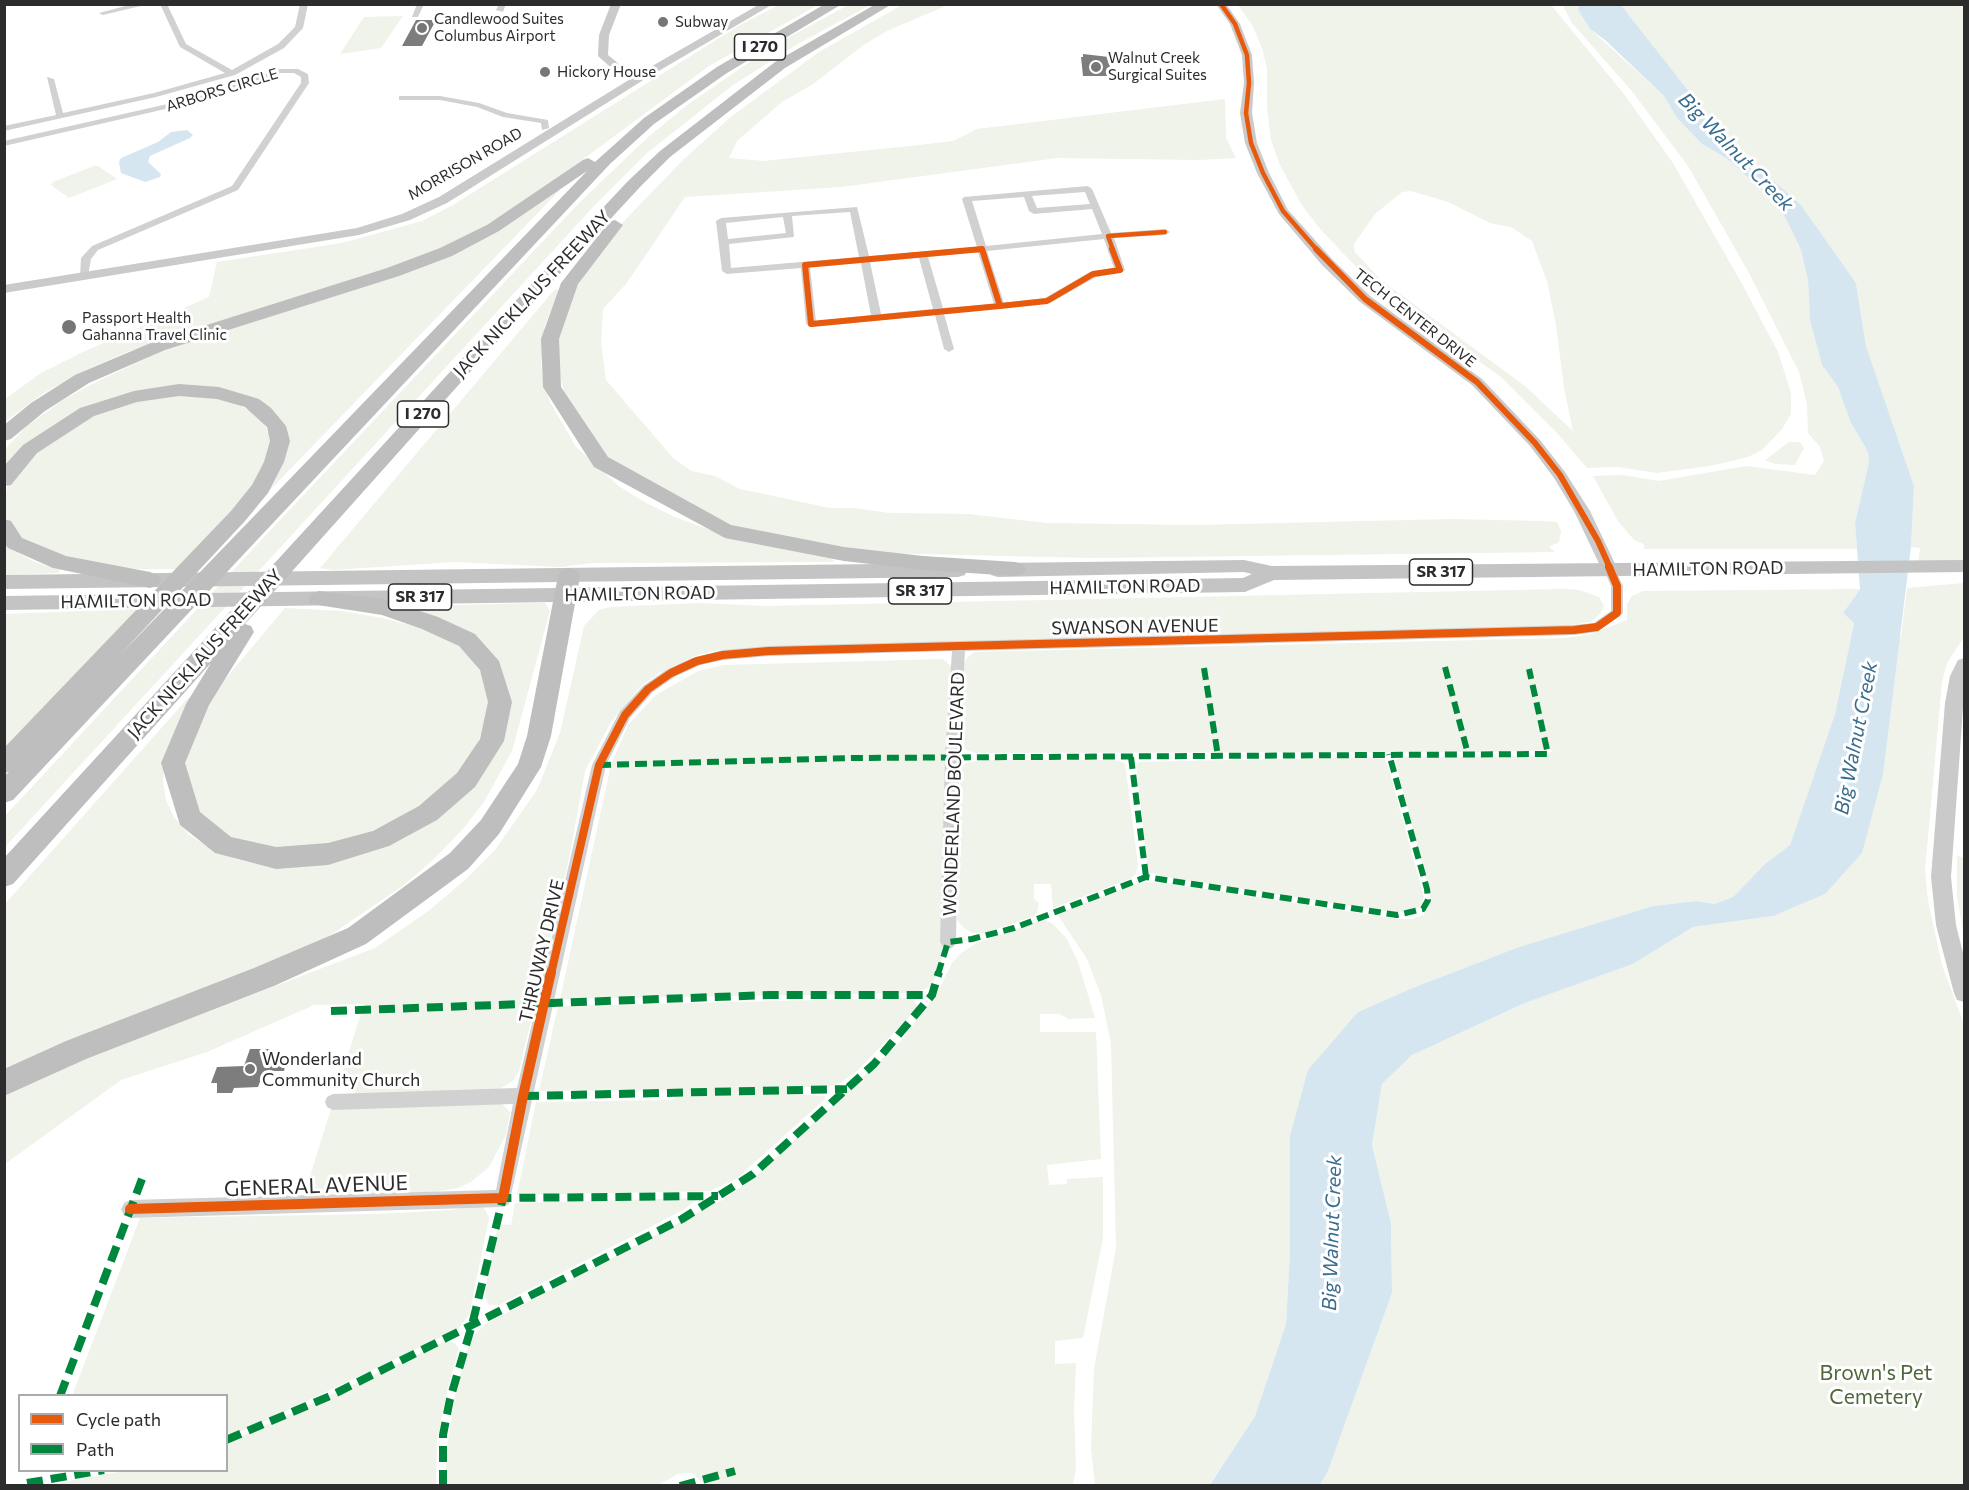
<!DOCTYPE html>
<html>
<head>
<meta charset="utf-8">
<style>
	body { margin:0 }
	#map { position:relative; width:1969px; height:1490px; overflow:hidden; background:#fff; font-family:Commissioner,sans-serif }
	canvas { display:block }
	.frame { position:absolute; inset:0; border:6px solid #2c2c2c; pointer-events:none }
	.legend { position:absolute; left:18px; top:1394px; width:210px; height:78px; box-sizing:border-box; background:#fff; border:2px solid #ababab; margin:0; padding:8px 10px; list-style:none; font-size:18px; color:#2c2c2c }
	.legend li { display:flex; align-items:center; gap:12px; height:30px }
	.legend b { width:30px; border:2px solid #ababab }
</style>
</head>
<body>
<div id="map">
<canvas width="1969" height="1490"></canvas>
<div class="frame"></div>
<ul class="legend">
<li><b style="height:8px;background:#e8590c"></b>Cycle path</li>
<li><b style="height:8px;background:#00873e"></b>Path</li>
</ul>
</div>
<script>
const ctx = document.querySelector('canvas').getContext('2d');
ctx.lineJoin = 'round';
function fillPath(path, color) { ctx.fillStyle = color; ctx.fill(path, 'evenodd'); }
const poly = rows => new Path2D(rows.map(r => 'M' + r).join(''));
function strokePath(path, color, width, dash) { ctx.strokeStyle = color; ctx.lineWidth = width; ctx.lineCap = dash ? 'butt' : 'round'; ctx.setLineDash(dash || []); ctx.stroke(path); }
function write(font, color, halo, rows, align = 'center') {
  ctx.font = font + ' Commissioner,sans-serif'; ctx.lineWidth = 6; ctx.setLineDash([]); ctx.textBaseline = 'middle'; ctx.strokeStyle = halo; ctx.fillStyle = color; for (const [text, x, y, turn = 0] of rows) {
    ctx.save(); ctx.translate(x, y); ctx.rotate((+turn || 0) * Math.PI / 180); ctx.textAlign = isNaN(turn) ? turn : align; if (halo) ctx.strokeText(text, 0, 0); ctx.fillText(text, 0, 0); ctx.restore();
  }
}
fillPath(poly([
	[779,5,818,5,709,66,535,195,485,228,443,249,399,266,127,352,84,371,42,394,5,422,5,399,41,373,85,351,209,297,217,262,342,243,422,221,453,205,740,25],
	[848,5,870,5,796,45,733,85,647,153,594,206,5,847,4,817,279,521,580,202,646,139,687,105,773,46],
	[902,5,948,5,887,31,865,44,813,84,782,102,737,141,729,158,763,161,919,145,953,141,977,129,1225,99,1226,138,1236,158,1199,160,1057,158,841,187,685,197,626,284,603,309,601,342,606,380,674,459,692,471,715,476,740,489,830,508,853,508,889,513,968,514,1047,523,1196,525,1452,519,1540,521,1557,522,1561,531,1559,542,1549,547,1555,552,1093,558,873,553,731,526,621,469,601,450,565,397,561,379,556,352,559,329,576,284,624,221,683,160,732,116,819,52],
	[1238,5,1551,5,1624,94,1673,163,1741,282,1778,352,1791,393,1791,414,1782,429,1762,450,1748,457,1710,466,1656,473,1618,467,1587,468,1556,432,1501,377,1417,317,1360,271,1321,230,1301,204,1279,163,1271,140,1267,108,1267,69,1262,48,1252,25],
	[1411,191,1448,202,1490,223,1511,227,1532,241,1547,281,1556,325,1564,388,1573,431,1525,386,1381,280,1354,251,1354,244,1375,214,1402,192],
	[1563,5,1579,5,1578,10,1590,29,1664,96,1677,118,1702,144,1726,158,1760,188,1785,217,1801,250,1808,280,1810,319,1822,365,1838,387,1850,421,1868,452,1869,462,1855,523,1857,549,1644,549,1644,544,1634,540,1618,521,1593,476,1623,475,1659,481,1746,466,1815,475,1824,461,1820,447,1808,433,1807,404,1799,372,1749,273,1688,166,1631,90,1571,22],
	[1621,5,1964,5,1964,566,1918,566,1920,548,1911,547,1914,486,1866,346,1856,283,1801,205,1738,149,1691,94],
	[403,16,381,48,340,54,364,17],
	[94,166,98,166,117,179,69,198,51,185,53,182],
	[555,190,560,190,270,490,265,489,282,429,228,391,103,402,5,468,5,449,28,425,63,400,96,382,177,344,426,263],
	[555,289,559,290,545,325,541,363,543,382,550,402,576,447,620,487,646,503,677,518,741,541,833,559,834,562,592,563,560,567,455,562,332,570,320,568],
	[178,395,228,400,249,410,263,421,270,437,269,457,248,495,178,569,136,569,90,564,59,557,28,543,10,528,5,516,5,496,9,480,36,449,88,417,149,398],
	[1789,442,1800,442,1804,448,1795,465,1775,464,1765,460],
	[4,543,11,549,35,562,60,570,59,573,5,575],
	[1964,583,1964,637,1947,663,1942,682,1925,870,1928,901,1942,965,1964,1024,1964,1485,1320,1486,1328,1471,1392,1293,1391,1223,1372,1145,1382,1084,1412,1055,1525,1003,1633,964,1693,927,1773,916,1901,636,1907,588],
	[1563,589,1579,590,1599,597,1604,606,1600,614,1591,622,1558,627,756,647,713,651,695,656,659,673,640,687,611,722,585,771,569,859,519,1071,514,1080,501,1088,487,1091,356,1094,350,1079,340,1080,364,1004,314,1005,207,1052,121,1080,5,1164,5,1095,37,1078,126,1043,375,948,431,909,466,879,495,850,537,790,560,733,584,626,599,610,610,607,699,603,765,606],
	[1860,589,1843,613,1854,623,1835,714,1790,845,1765,864,1733,897,1714,904,1697,901,1653,906,1519,947,1410,989,1358,1012,1290,1250,1286,1324,1255,1416,1209,1485,1095,1485,1091,1448,1094,1369,1116,1248,1111,1043,1101,995,1087,959,1057,914,1126,887,1146,882,1167,883,1397,919,1412,919,1423,915,1428,908,1430,895,1395,760,1404,757,1538,757,1546,756,1553,750,1494,752,976,753,968,751,961,745,963,666,967,658,974,652,1565,638,1592,634,1627,620,1627,604,1632,596,1643,591],
	[535,603,545,603,550,611,512,751,484,802,463,829,433,860,404,885,326,938,5,1075,5,904,188,698,194,699,178,723,164,763,163,783,166,800,174,817,189,835,213,850,239,860,258,864,307,864,472,782,503,681,413,609,416,606],
	[285,608,341,611,383,618,424,629,452,641,471,657,483,676,488,694,488,712,478,743,468,761,438,796,375,833,296,851,241,844,199,819,182,756,212,695],
	[138,609,5,752,5,614],
	[943,659,951,666,947,932,939,971,931,987,913,993,560,999,611,765,628,725,656,695,698,671,724,665],
	[1369,757,1385,759,1389,770,1424,897,1421,906,1414,910,1397,913,1171,878,1148,872,1136,765,1139,762],
	[984,760,1114,760,1125,763,1138,865,1136,874,1130,879,1053,908,1051,884,1034,884,1034,899,1039,903,1037,913,1032,917,985,933,972,933,964,928,957,920,956,911,960,768,968,762],
	[1957,855,1964,858,1964,938,1957,896],
	[1042,920,1052,923,1067,939,1078,962,1095,1018,1069,1019,1059,1014,1040,1014,1040,1032,1096,1032,1101,1159,1047,1165,1049,1185,1067,1184,1067,1179,1103,1177,1103,1238,1083,1338,1055,1341,1055,1364,1076,1363,1074,1409,1076,1468,1073,1485,706,1486,692,1473,678,1474,658,1485,446,1485,446,1455,455,1395,466,1352,474,1335,484,1325,724,1199,755,1177,900,1042,937,993,952,963,961,953,977,943],
	[909,998,914,1000,917,1006,915,1011,856,1072,840,1083,827,1087,805,1087,800,1094,825,1096,824,1100,736,1179,710,1191,517,1195,536,1102,672,1100,682,1090,539,1091,558,1006],
	[491,1102,501,1103,510,1112,506,1135,489,1167,471,1182,458,1188,435,1192,389,1194,305,1192,331,1109],
	[699,1198,683,1210,499,1305,489,1305,485,1296,489,1265,498,1224,511,1225,515,1203],
	[475,1205,485,1209,489,1218,469,1315,458,1329,261,1423,227,1437,226,1396,72,1396,140,1218,377,1214,452,1210],
	[446,1341,455,1343,459,1349,447,1391,437,1441,436,1485,48,1485,124,1471,226,1470,227,1443]
]), '#eff3ea');
fillPath(poly([
	[1579,5,1621,5,1691,94,1738,149,1801,205,1856,283,1866,346,1914,486,1911,547,1883,774,1862,853,1825,894,1773,916,1693,927,1633,964,1525,1003,1412,1055,1382,1084,1372,1145,1391,1223,1392,1293,1328,1471,1320,1485,1209,1486,1255,1416,1286,1324,1290,1250,1290,1136,1308,1070,1358,1012,1410,989,1519,947,1653,906,1697,901,1714,904,1733,897,1765,864,1790,845,1835,714,1854,623,1843,613,1860,589,1855,523,1869,462,1868,452,1850,421,1838,387,1822,365,1810,320,1808,280,1801,250,1785,217,1760,188,1726,158,1702,144,1677,118,1664,96,1605,40,1590,29,1578,10],
	[187,130,193,135,190,138,150,156,148,162,161,174,160,177,145,182,121,173,119,162,121,158,158,142,171,132]
]), '#d6e6f1');
fillPath(poly([
	[416,20,436,20,422,46,402,46],
	[1083,54,1109,57,1111,76,1083,76,1081,57,1083,57],
	[250,1049,273,1049,269,1060,287,1059,284,1071,264,1071,258,1087,234,1088,232,1093,217,1093,217,1083,211,1083,217,1067,244,1066]
]), '#7d7d7d');
fillPath(poly([
	[133,4,149,4,103,15,99,13,133,4],
	[160,4,167,4,186,44,232,70,278,44,295,27,300,4,308,4,303,28,284,48,235,75,156,97,4,131,4,126,56,115,47,77,54,79,63,113,154,93,225,73,180,47,160,4],
	[417,4,424,4,418,17,412,17,417,4],
	[499,4,506,4,503,12,496,10,499,4],
	[280,69,298,69,308,74,309,83,238,190,98,250,91,259,88,276,80,278,81,258,92,246,232,186,301,83,301,77,294,73,281,73,196,102,4,146,4,141,194,98,280,69],
	[399,96,440,96,479,103,507,113,548,120,549,128,542,130,541,123,503,117,477,107,440,100,399,100,399,96],
	[1088,186,1092,189,1111,233,1165,229,1170,232,1165,235,1114,238,1125,270,1123,272,1096,277,1050,303,944,314,954,349,949,352,944,349,935,315,811,327,806,324,801,268,727,274,722,271,716,221,721,218,857,207,869,256,977,247,962,199,964,197,1088,186],
	[1085,192,1090,204,1037,208,1032,196,1085,192],
	[1024,197,1029,211,1034,214,1092,209,1102,234,986,246,972,201,1024,197],
	[850,212,859,257,731,268,729,244,794,237,792,216,850,212],
	[783,217,786,233,728,239,726,223,783,217],
	[1104,239,1114,268,1090,272,1045,298,1004,303,987,251,1104,239],
	[978,252,994,304,943,308,928,257,978,252],
	[919,258,933,309,881,314,870,262,919,258],
	[861,263,871,315,816,321,810,267,861,263],
	[1610,566,1614,567,1623,586,1623,613,1597,632,1574,635,965,651,959,757,956,942,953,947,948,949,943,947,940,942,945,757,952,651,769,656,723,660,700,665,676,676,653,692,630,718,606,765,509,1204,503,1207,130,1218,124,1215,121,1209,124,1203,130,1200,496,1190,513,1104,333,1110,327,1107,325,1102,327,1097,333,1094,517,1088,592,765,620,711,643,686,666,670,692,658,723,650,769,646,1574,625,1594,623,1611,611,1611,586,1604,570,1610,566]
]), '#d1d1d1');
fillPath(poly([
	[611,4,621,4,609,35,608,55,625,69,640,73,760,4,773,4,645,79,447,203,410,220,359,235,4,293,4,285,357,228,402,214,439,197,632,78,617,73,598,56,599,35,611,4],
	[1216,4,1226,4,1240,24,1252,55,1254,83,1252,113,1257,143,1269,173,1288,210,1332,259,1370,296,1482,379,1540,440,1565,472,1590,511,1618,570,1616,574,1604,574,1574,511,1554,478,1530,446,1472,385,1360,302,1322,265,1279,214,1257,173,1245,143,1240,113,1244,83,1242,55,1230,24,1216,4],
	[1964,658,1964,693,1951,877,1956,925,1964,957,1964,1002,1957,1000,1954,993,1936,925,1931,877,1945,703,1950,676,1958,660,1964,658]
]), '#cacaca');
fillPath(poly([
	[1244,560,1272,566,1964,560,1964,572,1274,580,1245,592,4,610,4,596,1243,578,1252,574,1244,572,998,577,991,575,989,570,991,565,998,563,1244,560],
	[958,563,965,565,967,570,965,575,958,577,4,589,4,575,958,563]
]), '#c4c4c4');
fillPath(poly([
	[825,4,842,4,727,73,654,124,610,164,13,800,4,803,4,776,9,772,4,773,4,748,231,511,252,485,264,462,270,441,267,427,245,407,217,399,179,396,137,402,94,416,37,453,11,485,4,486,4,466,23,445,80,408,134,391,179,384,219,387,259,399,271,408,286,426,290,441,284,462,268,493,245,521,119,656,587,171,499,231,452,256,399,276,165,350,89,383,45,411,11,439,4,441,4,425,31,403,75,375,153,342,387,268,440,248,487,225,583,160,588,158,595,162,644,118,717,67,825,4],
	[876,4,892,4,785,68,670,157,640,187,505,333,245,624,251,626,254,632,209,705,185,763,200,812,231,837,276,847,328,843,373,831,419,806,457,773,480,739,488,702,480,670,459,646,422,629,382,615,311,604,308,599,311,594,319,591,384,599,438,617,475,634,499,661,512,702,504,741,475,787,437,820,389,846,328,865,276,869,215,853,180,825,161,763,186,704,211,663,13,884,4,887,4,858,493,325,628,181,660,151,775,62,876,4],
	[615,220,623,225,578,284,559,339,561,387,608,457,731,525,844,547,923,556,1015,562,1023,564,1026,569,1023,574,1015,576,923,570,844,561,725,538,594,467,543,387,541,339,561,283,609,222,615,220],
	[4,519,11,521,22,538,66,556,150,572,158,575,161,580,158,585,150,588,53,568,8,548,4,543,4,519],
	[569,568,577,571,580,576,551,736,541,767,499,834,468,869,366,944,274,986,86,1059,4,1096,4,1069,66,1041,254,968,348,928,450,853,481,820,518,764,527,736,558,576,561,571,569,568]
]), '#bebebe');
strokePath(poly([
	[1445,667,1468,754],
	[1204,668,1218,756],
	[1131,757,1146,877],
	[599,765,854,758,1548,754,1529,669],
	[938,974,948,942,972,939,1014,928,1146,877,1397,915,1423,909,1428,900,1427,889,1389,754]
]), '#00873e', 6, [12, 6]);
strokePath(poly([
	[331,1011,770,995,932,995],
	[523,1096,847,1089],
	[60,1396,142,1179],
	[226,1440,330,1396,472,1325,682,1219,753,1174,874,1064,932,995,939,972],
	[27,1483,104,1470],
	[443,1486,443,1435,450,1399,472,1325,503,1198,718,1196],
	[680,1486,735,1471]
]), '#00873e', 8, [16, 8]);
strokePath(poly([
	[1221,4,1235,24,1247,55,1249,83,1246,113,1251,143,1263,173,1283,211,1317,250],
	[969,250,982,250],
	[1113,250,1108,236,1165,232]
]), '#e8590c', 4.5);
strokePath(poly([
	[982,249,1000,306,811,324,805,265,982,249],
	[1316,249,1365,299,1477,382,1535,443,1560,475,1598,541,1610,568],
	[1000,306,1047,301,1093,274,1120,270,1112,249]
]), '#e8590c', 6);
strokePath(poly([
	[551,974,599,765,625,715,648,689,671,673,697,661,723,655,769,651,1574,630,1597,627,1617,613,1617,586,1609,567]
]), '#e8590c', 8);
strokePath(poly([
	[130,1209,503,1198,523,1096,551,972]
]), '#e8590c', 10);
for (const [x, y, r, color] of [
	[663,22,6,"#767676"],
	[422,28,6,"#767676"],
	[1096,67,6,"#767676"],
	[545,72,6,"#767676"],
	[69,327,8,"#767676"],
	[250,1069,6,"#767676"]
]) { const dot = new Path2D(); dot.arc(x, y, r, 0, 2 * Math.PI); ctx.fillStyle = color; ctx.fill(dot); strokePath(dot, '#fff', 2); }
write('15px', '#2c2c2c', '#fff', [
	["Candlewood Suites",434,19],
	["Columbus Airport",434,36],
	["Subway",675,22],
	["Walnut Creek",1108,58],
	["Surgical Suites",1108,75],
	["Hickory House",557,72],
	["Passport Health",82,318],
	["Gahanna Travel Clinic",82,335]
], 'left');
write('15px', '#2c2c2c', '#fff', [
	["ARBORS CIRCLE",222,90,-17],
	["MORRISON ROAD",465,164,-30],
	["TECH CENTER DRIVE",1415,318,38]
]);
for (const [x, y, w] of [
	[760,47,51],
	[423,414,51],
	[1441,572,63],
	[920,591,63],
	[420,597,63]
]) { const box = new Path2D(); box.roundRect(x - w / 2, y - 13, w, 26, 4.5); ctx.fillStyle = '#fff'; ctx.fill(box); strokePath(box, '#2c2c2c', 1.5); }
write('bold 16px', '#2c2c2c', null, [
	["I 270",760,47],
	["I 270",423,414],
	["SR 317",1441,572],
	["SR 317",920,591],
	["SR 317",420,597]
]);
write('18px', '#2c2c2c', '#fff', [
	["JACK NICKLAUS FREEWAY",532,294,-47],
	["HAMILTON ROAD",1708,569,-1],
	["HAMILTON ROAD",1125,587,-1],
	["HAMILTON ROAD",640,594,-1],
	["HAMILTON ROAD",136,601,-1],
	["SWANSON AVENUE",1135,627,-1],
	["JACK NICKLAUS FREEWAY",205,654,-48],
	["WONDERLAND BOULEVARD",954,794,-88],
	["THRUWAY DRIVE",542,951,-77]
]);
write('18px', '#2c2c2c', '#fff', [
	["Wonderland",262,1059],
	["Community Church",262,1080]
], 'left');
write('italic 20px', '#3a6d8e', '#fff', [
	["Big Walnut Creek",1736,152,46],
	["Big Walnut Creek",1856,738,-79],
	["Big Walnut Creek",1332,1233,-88]
]);
write('21px', '#2c2c2c', '#fff', [
	["GENERAL AVENUE",316,1186,-2]
]);
write('21px', '#4f673a', '#fff', [
	["Brown's Pet",1876,1373],
	["Cemetery",1876,1397]
]);
</script>
</body>
</html>
